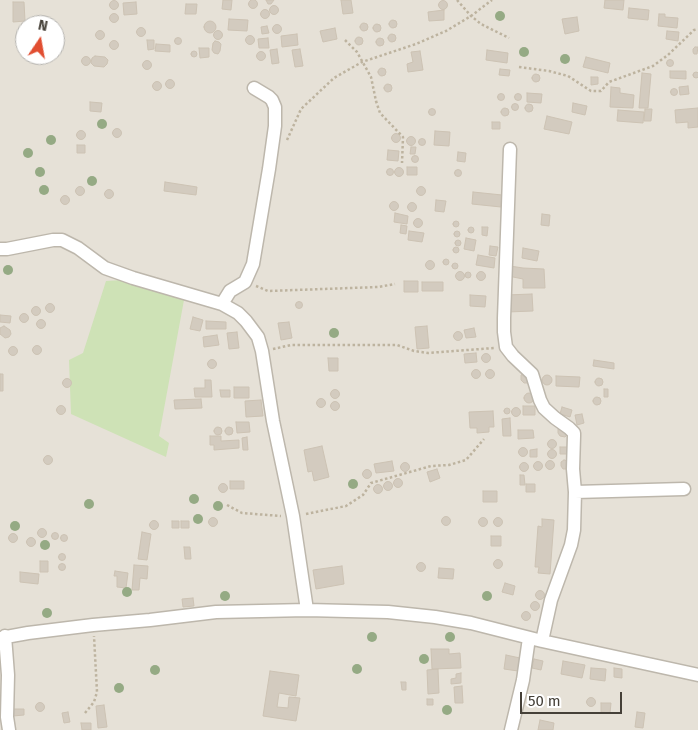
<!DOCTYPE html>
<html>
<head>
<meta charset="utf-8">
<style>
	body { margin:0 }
	#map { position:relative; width:698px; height:730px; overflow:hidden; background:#f2f0e9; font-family:"Fira Sans",sans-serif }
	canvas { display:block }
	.north { position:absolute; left:15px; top:15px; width:50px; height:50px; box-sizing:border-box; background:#fff; border:1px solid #b5b3af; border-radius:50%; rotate:12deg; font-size:14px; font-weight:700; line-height:20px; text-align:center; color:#454038 }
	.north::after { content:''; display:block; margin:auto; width:18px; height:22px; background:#e14e31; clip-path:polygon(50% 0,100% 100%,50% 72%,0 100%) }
	.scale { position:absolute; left:520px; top:692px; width:102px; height:22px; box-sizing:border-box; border:2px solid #454038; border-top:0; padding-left:6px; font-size:15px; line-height:18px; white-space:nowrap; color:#454038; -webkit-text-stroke:4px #fff; paint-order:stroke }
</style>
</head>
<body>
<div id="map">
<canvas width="698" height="730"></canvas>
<div class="north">N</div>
<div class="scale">50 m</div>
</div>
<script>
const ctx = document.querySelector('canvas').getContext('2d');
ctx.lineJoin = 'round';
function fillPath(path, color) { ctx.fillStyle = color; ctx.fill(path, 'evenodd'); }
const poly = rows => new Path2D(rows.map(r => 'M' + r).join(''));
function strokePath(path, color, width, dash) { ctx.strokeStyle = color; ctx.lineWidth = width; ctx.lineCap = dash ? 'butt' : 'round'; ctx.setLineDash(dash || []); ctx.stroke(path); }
fillPath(poly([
	[0,0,698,0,698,730,0,730],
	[25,25,55,25,55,55,25,55]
]), '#e6e1d7');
fillPath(poly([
	[154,278,160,280,184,300,159,436,169,443,166,457,71,414,69,360,83,353,106,281]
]), '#cee2b6');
const building = poly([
	'248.5 4a4.5 4.5 0 1 1 9 0a4.5 4.5 0 1 1-9 0Z',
	[223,0,232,0,231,10,222,9,223,0],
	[266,0,274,0,271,4,268,4,266,0],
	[341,0,351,0,353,13,343,14,341,0],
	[605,0,624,0,623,10,604,8,605,0],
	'438.5 5a4.5 4.5 0 1 1 9 0a4.5 4.5 0 1 1-9 0Z',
	'109.5 5a4.5 4.5 0 1 1 9 0a4.5 4.5 0 1 1-9 0Z',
	[13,2,24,2,25,21,13,22,13,2],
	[136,2,137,14,124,15,123,3,136,2],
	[186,4,197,4,196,14,185,14,186,4],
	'269.5 10a4.5 4.5 0 1 1 9 0a4.5 4.5 0 1 1-9 0Z',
	[629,8,649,10,648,20,628,18,629,8],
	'260.5 14a4.5 4.5 0 1 1 9 0a4.5 4.5 0 1 1-9 0Z',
	[444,10,444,20,429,21,428,12,444,10],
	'109.5 18a4.5 4.5 0 1 1 9 0a4.5 4.5 0 1 1-9 0Z',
	[659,14,665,14,665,17,678,18,677,28,658,26,659,14],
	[577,17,579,31,565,34,562,19,577,17],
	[229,19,248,20,247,31,228,30,229,19],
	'389 24a4 4 0 1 1 8 0a4 4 0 1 1-8 0Z',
	'204 27a6 6 0 1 1 12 0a6 6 0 1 1-12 0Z',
	'360 27a4 4 0 1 1 8 0a4 4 0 1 1-8 0Z',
	'373 28a4 4 0 1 1 8 0a4 4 0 1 1-8 0Z',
	'272.5 29a4.5 4.5 0 1 1 9 0a4.5 4.5 0 1 1-9 0Z',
	[267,26,269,33,262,34,261,27,267,26],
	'136.5 32a4.5 4.5 0 1 1 9 0a4.5 4.5 0 1 1-9 0Z',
	[335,28,337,39,323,42,320,31,335,28],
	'95.5 35a4.5 4.5 0 1 1 9 0a4.5 4.5 0 1 1-9 0Z',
	'213.5 35a4.5 4.5 0 1 1 9 0a4.5 4.5 0 1 1-9 0Z',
	[667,31,679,32,678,41,666,39,667,31],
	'388 38a4 4 0 1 1 8 0a4 4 0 1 1-8 0Z',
	[297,34,298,45,282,47,281,36,297,34],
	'245.5 40a4.5 4.5 0 1 1 9 0a4.5 4.5 0 1 1-9 0Z',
	'355 41a4 4 0 1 1 8 0a4 4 0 1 1-8 0Z',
	'174.5 41a3.5 3.5 0 1 1 7 0a3.5 3.5 0 1 1-7 0Z',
	'376 42a4 4 0 1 1 8 0a4 4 0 1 1-8 0Z',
	[268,38,269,48,259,48,258,39,268,38],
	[147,40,154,40,154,49,148,50,147,40],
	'109.5 45a4.5 4.5 0 1 1 9 0a4.5 4.5 0 1 1-9 0Z',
	[215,41,219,42,221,44,220,51,218,54,214,53,212,50,213,43,215,41],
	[156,44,170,45,170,52,155,51,156,44],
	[695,47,698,47,697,54,694,54,693,52,693,49,695,47],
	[199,48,209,48,209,57,200,58,199,48],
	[277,49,279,63,272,64,270,50,277,49],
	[300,49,303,66,295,67,292,50,300,49],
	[487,50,508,53,507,63,486,60,487,50],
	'191 54a3 3 0 1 1 6 0a3 3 0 1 1-6 0Z',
	[420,51,423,70,408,72,407,64,413,62,411,52,420,51],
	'256.5 56a4.5 4.5 0 1 1 9 0a4.5 4.5 0 1 1-9 0Z',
	[95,56,105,57,108,60,107,64,104,67,94,66,91,63,92,58,95,56],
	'81.5 61a4.5 4.5 0 1 1 9 0a4.5 4.5 0 1 1-9 0Z',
	[586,57,610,63,608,73,583,67,586,57],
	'666.5 63a3.5 3.5 0 1 1 7 0a3.5 3.5 0 1 1-7 0Z',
	'142.5 65a4.5 4.5 0 1 1 9 0a4.5 4.5 0 1 1-9 0Z',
	'378 72a4 4 0 1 1 8 0a4 4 0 1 1-8 0Z',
	[500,69,510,70,509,76,499,75,500,69],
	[670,71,686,71,686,79,670,78,670,71],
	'693 75a3 3 0 1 1 6 0a3 3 0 1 1-6 0Z',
	[642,73,651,74,648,108,639,108,642,73],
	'532 78a4 4 0 1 1 8 0a4 4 0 1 1-8 0Z',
	[591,77,598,77,598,84,591,85,591,77],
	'165.5 84a4.5 4.5 0 1 1 9 0a4.5 4.5 0 1 1-9 0Z',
	'152.5 86a4.5 4.5 0 1 1 9 0a4.5 4.5 0 1 1-9 0Z',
	'384 88a4 4 0 1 1 8 0a4 4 0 1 1-8 0Z',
	[688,86,689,94,680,95,679,87,688,86],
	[611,87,620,88,620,93,634,95,633,108,610,107,611,87],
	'670.5 92a3.5 3.5 0 1 1 7 0a3.5 3.5 0 1 1-7 0Z',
	[527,93,542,94,541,103,527,102,527,93],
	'514.5 97a3.5 3.5 0 1 1 7 0a3.5 3.5 0 1 1-7 0Z',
	'497.5 97a3.5 3.5 0 1 1 7 0a3.5 3.5 0 1 1-7 0Z',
	[90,102,102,103,101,112,90,111,90,102],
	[573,103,587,106,585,115,572,112,573,103],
	'511.5 107a3.5 3.5 0 1 1 7 0a3.5 3.5 0 1 1-7 0Z',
	'525 108a4 4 0 1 1 8 0a4 4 0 1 1-8 0Z',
	'501 112a4 4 0 1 1 8 0a4 4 0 1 1-8 0Z',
	[698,108,698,127,688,128,688,122,676,123,675,110,698,108],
	'428.5 112a3.5 3.5 0 1 1 7 0a3.5 3.5 0 1 1-7 0Z',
	[645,109,652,109,651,121,644,121,645,109],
	[618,110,644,112,643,123,617,121,618,110],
	[547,116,572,122,569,134,544,129,547,116],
	[492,122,500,122,500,129,492,129,492,122],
	'112.5 133a4.5 4.5 0 1 1 9 0a4.5 4.5 0 1 1-9 0Z',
	'76.5 135a4.5 4.5 0 1 1 9 0a4.5 4.5 0 1 1-9 0Z',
	[435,131,450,132,449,146,434,145,435,131],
	'391.5 138a4.5 4.5 0 1 1 9 0a4.5 4.5 0 1 1-9 0Z',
	'406.5 141a4.5 4.5 0 1 1 9 0a4.5 4.5 0 1 1-9 0Z',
	'418.5 142a3.5 3.5 0 1 1 7 0a3.5 3.5 0 1 1-7 0Z',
	[77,145,85,145,85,153,77,153,77,145],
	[411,147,416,147,415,154,410,154,411,147],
	[388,150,399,151,398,161,387,160,388,150],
	[458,152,466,153,465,162,457,161,458,152],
	'411.5 159a3.5 3.5 0 1 1 7 0a3.5 3.5 0 1 1-7 0Z',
	[407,167,417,167,417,175,407,175,407,167],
	'394.5 172a4.5 4.5 0 1 1 9 0a4.5 4.5 0 1 1-9 0Z',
	'386.5 172a3.5 3.5 0 1 1 7 0a3.5 3.5 0 1 1-7 0Z',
	'454.5 173a3.5 3.5 0 1 1 7 0a3.5 3.5 0 1 1-7 0Z',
	[165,182,197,187,196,195,164,191,165,182],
	'416.5 191a4.5 4.5 0 1 1 9 0a4.5 4.5 0 1 1-9 0Z',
	'75.5 191a4.5 4.5 0 1 1 9 0a4.5 4.5 0 1 1-9 0Z',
	'104.5 194a4.5 4.5 0 1 1 9 0a4.5 4.5 0 1 1-9 0Z',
	[473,192,502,195,501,207,472,204,473,192],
	'60.5 200a4.5 4.5 0 1 1 9 0a4.5 4.5 0 1 1-9 0Z',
	[436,200,446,201,444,212,435,211,436,200],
	'389.5 206a4.5 4.5 0 1 1 9 0a4.5 4.5 0 1 1-9 0Z',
	'407.5 207a4.5 4.5 0 1 1 9 0a4.5 4.5 0 1 1-9 0Z',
	[395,213,408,216,407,224,394,222,395,213],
	[542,214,550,215,549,226,541,225,542,214],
	'413.5 223a4.5 4.5 0 1 1 9 0a4.5 4.5 0 1 1-9 0Z',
	'453 224a3 3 0 1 1 6 0a3 3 0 1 1-6 0Z',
	[401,225,407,226,406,234,400,233,401,225],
	'468 230a3 3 0 1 1 6 0a3 3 0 1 1-6 0Z',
	[482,227,488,227,487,236,482,235,482,227],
	'454 234a3 3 0 1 1 6 0a3 3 0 1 1-6 0Z',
	[409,231,424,233,422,242,408,240,409,231],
	[466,238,476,240,474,251,464,249,466,238],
	'455 243a3 3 0 1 1 6 0a3 3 0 1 1-6 0Z',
	[490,246,498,247,496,256,489,255,490,246],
	'453 250a3 3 0 1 1 6 0a3 3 0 1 1-6 0Z',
	[523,248,539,251,537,261,522,258,523,248],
	[478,255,495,258,494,268,476,265,478,255],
	'443 262a3 3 0 1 1 6 0a3 3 0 1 1-6 0Z',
	'425.5 265a4.5 4.5 0 1 1 9 0a4.5 4.5 0 1 1-9 0Z',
	'452 266a3 3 0 1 1 6 0a3 3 0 1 1-6 0Z',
	[510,266,523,268,544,269,545,288,523,288,523,279,508,276,510,266],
	'455.5 276a4.5 4.5 0 1 1 9 0a4.5 4.5 0 1 1-9 0Z',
	'476.5 276a4.5 4.5 0 1 1 9 0a4.5 4.5 0 1 1-9 0Z',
	'465 275a3 3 0 1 1 6 0a3 3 0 1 1-6 0Z',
	[404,281,418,281,418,292,404,292,404,281],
	[422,282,443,282,443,291,422,291,422,282],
	[532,294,533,311,507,312,506,295,532,294],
	[470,295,486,296,485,307,470,306,470,295],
	'295.5 305a3.5 3.5 0 1 1 7 0a3.5 3.5 0 1 1-7 0Z',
	'45.5 308a4.5 4.5 0 1 1 9 0a4.5 4.5 0 1 1-9 0Z',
	'31.5 311a4.5 4.5 0 1 1 9 0a4.5 4.5 0 1 1-9 0Z',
	'19.5 318a4.5 4.5 0 1 1 9 0a4.5 4.5 0 1 1-9 0Z',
	[0,315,11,316,10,323,0,322,0,315],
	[193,317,203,320,200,331,190,329,193,317],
	'36.5 324a4.5 4.5 0 1 1 9 0a4.5 4.5 0 1 1-9 0Z',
	[206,321,226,322,226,329,206,329,206,321],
	[289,322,292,338,281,340,278,323,289,322],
	[4,326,10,330,11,334,9,337,5,338,0,334,0,328,4,326],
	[427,326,429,348,417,349,415,327,427,326],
	[474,328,476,337,466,338,464,330,474,328],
	'453.5 336a4.5 4.5 0 1 1 9 0a4.5 4.5 0 1 1-9 0Z',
	[237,332,239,348,229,349,227,333,237,332],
	[217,335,219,345,204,347,203,337,217,335],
	'32.5 350a4.5 4.5 0 1 1 9 0a4.5 4.5 0 1 1-9 0Z',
	'8.5 351a4.5 4.5 0 1 1 9 0a4.5 4.5 0 1 1-9 0Z',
	[476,353,477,362,465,363,464,354,476,353],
	'481.5 358a4.5 4.5 0 1 1 9 0a4.5 4.5 0 1 1-9 0Z',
	[328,358,338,358,338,371,329,371,328,358],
	'207.5 364a4.5 4.5 0 1 1 9 0a4.5 4.5 0 1 1-9 0Z',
	[594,360,614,363,614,369,593,366,594,360],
	'471.5 374a4.5 4.5 0 1 1 9 0a4.5 4.5 0 1 1-9 0Z',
	'485.5 374a4.5 4.5 0 1 1 9 0a4.5 4.5 0 1 1-9 0Z',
	[525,373,531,381,528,383,524,383,521,380,521,375,525,373],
	[0,374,3,374,3,391,0,391,0,374],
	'542 380a5 5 0 1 1 10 0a5 5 0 1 1-10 0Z',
	[556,376,580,377,579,387,556,386,556,376],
	'595 382a4 4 0 1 1 8 0a4 4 0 1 1-8 0Z',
	'62.5 383a4.5 4.5 0 1 1 9 0a4.5 4.5 0 1 1-9 0Z',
	[205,380,211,380,212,397,195,397,194,388,205,388,205,380],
	[234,387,249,387,249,398,234,398,234,387],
	[604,389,608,389,608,397,604,397,604,389],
	'330.5 394a4.5 4.5 0 1 1 9 0a4.5 4.5 0 1 1-9 0Z',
	[220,390,230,390,230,397,221,397,220,390],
	'524 398a5 5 0 1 1 10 0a5 5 0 1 1-10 0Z',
	'593 401a4 4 0 1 1 8 0a4 4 0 1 1-8 0Z',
	'316.5 403a4.5 4.5 0 1 1 9 0a4.5 4.5 0 1 1-9 0Z',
	[201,399,202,408,175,409,174,400,201,399],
	[261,400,263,416,246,417,245,401,261,400],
	'330.5 406a4.5 4.5 0 1 1 9 0a4.5 4.5 0 1 1-9 0Z',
	'56.5 410a4.5 4.5 0 1 1 9 0a4.5 4.5 0 1 1-9 0Z',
	[523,406,535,406,535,415,523,415,523,406],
	[562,407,572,410,570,417,560,414,562,407],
	'511.5 412a4.5 4.5 0 1 1 9 0a4.5 4.5 0 1 1-9 0Z',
	'504 411a3 3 0 1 1 6 0a3 3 0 1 1-6 0Z',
	[493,411,494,427,489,427,489,432,477,433,477,428,470,428,469,412,493,411],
	[582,414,584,423,577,425,575,415,582,414],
	[510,418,511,436,503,436,502,419,510,418],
	[236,422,249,422,250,432,237,433,236,422],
	[562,426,568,434,565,437,560,436,558,433,558,429,562,426],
	'214 431a4 4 0 1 1 8 0a4 4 0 1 1-8 0Z',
	'225 431a4 4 0 1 1 8 0a4 4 0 1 1-8 0Z',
	[518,430,533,430,534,438,518,439,518,430],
	[210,436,221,436,221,441,239,440,239,448,214,450,214,445,210,445,210,436],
	[247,437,248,450,243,450,242,438,247,437],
	'547.5 444a4.5 4.5 0 1 1 9 0a4.5 4.5 0 1 1-9 0Z',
	[322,446,329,477,314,481,312,471,308,472,304,450,322,446],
	[560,447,569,447,569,454,560,454,560,447],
	'518.5 452a4.5 4.5 0 1 1 9 0a4.5 4.5 0 1 1-9 0Z',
	[537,449,537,457,530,457,530,450,537,449],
	'547.5 454a4.5 4.5 0 1 1 9 0a4.5 4.5 0 1 1-9 0Z',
	'43.5 460a4.5 4.5 0 1 1 9 0a4.5 4.5 0 1 1-9 0Z',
	[564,460,568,461,569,467,566,469,563,469,561,466,561,462,564,460],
	'545.5 465a4.5 4.5 0 1 1 9 0a4.5 4.5 0 1 1-9 0Z',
	[392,461,394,471,376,473,374,464,392,461],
	'533.5 466a4.5 4.5 0 1 1 9 0a4.5 4.5 0 1 1-9 0Z',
	'400.5 467a4.5 4.5 0 1 1 9 0a4.5 4.5 0 1 1-9 0Z',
	'519.5 467a4.5 4.5 0 1 1 9 0a4.5 4.5 0 1 1-9 0Z',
	[437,469,440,478,430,482,427,472,437,469],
	'362.5 474a4.5 4.5 0 1 1 9 0a4.5 4.5 0 1 1-9 0Z',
	[520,475,524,475,525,485,520,485,520,475],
	'393.5 483a4.5 4.5 0 1 1 9 0a4.5 4.5 0 1 1-9 0Z',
	[230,481,244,481,244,489,230,489,230,481],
	'383.5 486a4.5 4.5 0 1 1 9 0a4.5 4.5 0 1 1-9 0Z',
	'218.5 488a4.5 4.5 0 1 1 9 0a4.5 4.5 0 1 1-9 0Z',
	[526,484,535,484,535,492,526,492,526,484],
	'373.5 489a4.5 4.5 0 1 1 9 0a4.5 4.5 0 1 1-9 0Z',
	[483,491,497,491,497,502,483,502,483,491],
	'441.5 521a4.5 4.5 0 1 1 9 0a4.5 4.5 0 1 1-9 0Z',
	'493.5 522a4.5 4.5 0 1 1 9 0a4.5 4.5 0 1 1-9 0Z',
	'478.5 522a4.5 4.5 0 1 1 9 0a4.5 4.5 0 1 1-9 0Z',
	'208.5 522a4.5 4.5 0 1 1 9 0a4.5 4.5 0 1 1-9 0Z',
	[542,519,554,520,550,574,538,573,539,567,535,567,538,526,542,527,542,519],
	'149.5 525a4.5 4.5 0 1 1 9 0a4.5 4.5 0 1 1-9 0Z',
	[172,521,179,521,179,528,172,528,172,521],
	[181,521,189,521,189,528,181,528,181,521],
	'37.5 533a4.5 4.5 0 1 1 9 0a4.5 4.5 0 1 1-9 0Z',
	[142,532,151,534,147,560,138,559,142,532],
	'51.5 536a3.5 3.5 0 1 1 7 0a3.5 3.5 0 1 1-7 0Z',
	'8.5 538a4.5 4.5 0 1 1 9 0a4.5 4.5 0 1 1-9 0Z',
	'60.5 538a3.5 3.5 0 1 1 7 0a3.5 3.5 0 1 1-7 0Z',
	[491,536,501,536,501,546,491,546,491,536],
	'26.5 542a4.5 4.5 0 1 1 9 0a4.5 4.5 0 1 1-9 0Z',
	[184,547,190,547,191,559,185,559,184,547],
	'58.5 557a3.5 3.5 0 1 1 7 0a3.5 3.5 0 1 1-7 0Z',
	'493.5 564a4.5 4.5 0 1 1 9 0a4.5 4.5 0 1 1-9 0Z',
	[40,561,48,561,48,572,40,572,40,561],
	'416.5 567a4.5 4.5 0 1 1 9 0a4.5 4.5 0 1 1-9 0Z',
	'58.5 567a3.5 3.5 0 1 1 7 0a3.5 3.5 0 1 1-7 0Z',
	[134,565,148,566,147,579,140,578,139,590,132,590,134,565],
	[342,566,344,584,316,589,313,570,342,566],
	[439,568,454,569,453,579,438,578,439,568],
	[115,571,128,573,126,588,117,587,117,576,114,576,115,571],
	[20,572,39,574,38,584,20,582,20,572],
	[505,583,515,586,513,595,502,592,505,583],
	'535.5 595a4.5 4.5 0 1 1 9 0a4.5 4.5 0 1 1-9 0Z',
	[193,598,194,606,183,607,182,599,193,598],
	'530.5 606a4.5 4.5 0 1 1 9 0a4.5 4.5 0 1 1-9 0Z',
	'521.5 616a4.5 4.5 0 1 1 9 0a4.5 4.5 0 1 1-9 0Z',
	[431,649,449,649,449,654,460,653,461,668,432,669,431,649],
	[506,655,520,658,518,671,504,669,506,655],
	[534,659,543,661,541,670,532,668,534,659],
	[563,661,585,665,582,678,561,674,563,661],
	[591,668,606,669,605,681,590,679,591,668],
	[614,668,622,669,622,678,614,677,614,668],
	[438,669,439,693,428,694,427,670,438,669],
	[270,671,299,675,296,696,279,693,277,707,288,708,289,697,300,698,296,721,263,716,270,671],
	[461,673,461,683,451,684,451,679,456,678,456,674,461,673],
	[401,682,406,682,406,690,402,690,401,682],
	[462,686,463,703,455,703,454,687,462,686],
	'586.5 702a4.5 4.5 0 1 1 9 0a4.5 4.5 0 1 1-9 0Z',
	[427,699,433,699,433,705,427,705,427,699],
	'35.5 707a4.5 4.5 0 1 1 9 0a4.5 4.5 0 1 1-9 0Z',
	[601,703,611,703,610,713,601,712,601,703],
	[104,705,107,727,98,728,96,706,104,705],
	[12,709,24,709,24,715,13,716,12,709],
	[68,712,70,722,64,723,62,713,68,712],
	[637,712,645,713,643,728,635,727,637,712],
	[540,720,554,723,553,730,538,730,540,720],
	[81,723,91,723,91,730,82,730,81,723]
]);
fillPath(building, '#d3cbbf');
strokePath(building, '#cdc3b4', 1);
const street = poly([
	[510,149,504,318,504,332,506,347,513,356,532,374,540,400,544,408,555,418,569,428,574,433,574,436,573,469,575,492,574,530,571,545,551,600,542,641],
	[0,249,7,249,53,240,62,240,78,248,105,268,133,278,222,304,238,313,246,321,258,337,262,351,273,421,293,516,307,610],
	[222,304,230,291,245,282,253,264,269,169,275,126,275,107,272,100,269,97,254,88],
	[575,492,684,489],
	[5,636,8,675,7,717,9,730],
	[0,638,28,633,93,625,150,620,216,612,307,610,388,612,435,617,471,623,542,641,698,675],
	[511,730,523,680,529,638]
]);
strokePath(street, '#bdb7ac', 15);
strokePath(poly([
	[457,0,471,16,481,24,509,38],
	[345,40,357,52,371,77,376,101,380,113,403,137,402,163],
	[519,67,549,71,568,76,591,91,601,91,609,82,653,66,668,55,694,30,698,29],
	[287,140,301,109,334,78,362,62,416,44,446,31,471,16,492,0],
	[256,286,268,291,378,287,395,284],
	[273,349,291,345,397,345,414,351,428,353,494,348],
	[227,505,242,513,281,516],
	[306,514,346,506,363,495,371,483,431,466,449,465,466,460,484,439],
	[85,713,94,702,97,692,94,636]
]), '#bdb39f', 2.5, [2.5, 2.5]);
strokePath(street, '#fff', 12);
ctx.fillStyle = '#95aa84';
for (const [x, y] of [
	[500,16],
	[524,52],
	[565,59],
	[102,124],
	[51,140],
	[28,153],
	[40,172],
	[92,181],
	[44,190],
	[8,270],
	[334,333],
	[353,484],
	[194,499],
	[89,504],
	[218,506],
	[198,519],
	[15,526],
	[45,545],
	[127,592],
	[225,596],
	[487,596],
	[47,613],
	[372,637],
	[450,637],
	[424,659],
	[357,669],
	[155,670],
	[119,688],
	[447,710]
]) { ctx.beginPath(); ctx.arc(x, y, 5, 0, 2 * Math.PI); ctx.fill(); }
</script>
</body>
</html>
